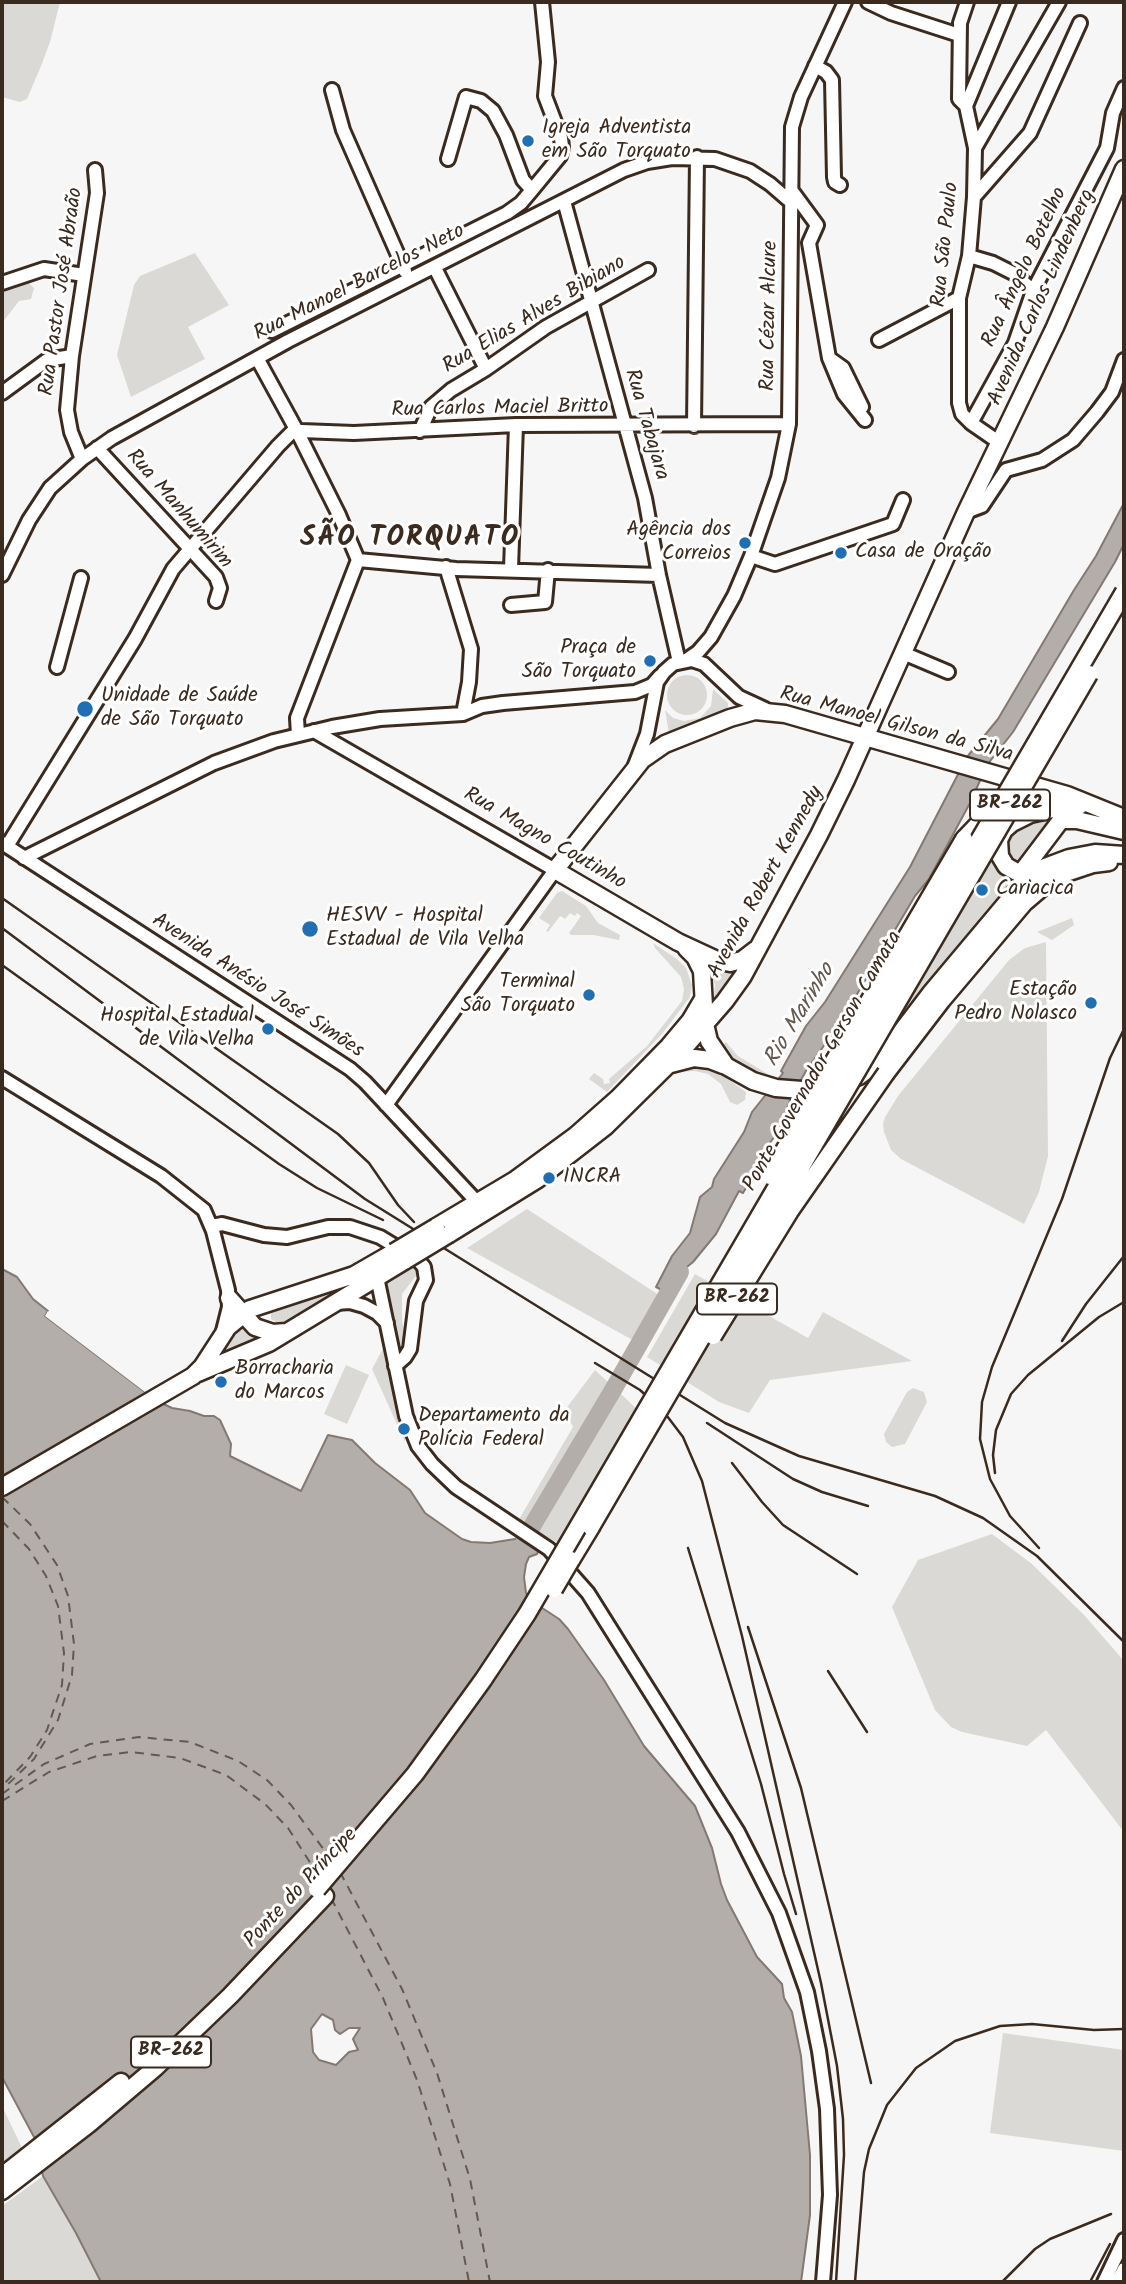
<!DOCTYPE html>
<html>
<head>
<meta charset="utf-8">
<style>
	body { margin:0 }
	#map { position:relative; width:1126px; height:2284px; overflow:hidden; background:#f7f6f6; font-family:Kalam,sans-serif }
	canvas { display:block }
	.frame { position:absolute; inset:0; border:4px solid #3b2a1e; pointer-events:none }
</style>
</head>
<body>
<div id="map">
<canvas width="1126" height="2284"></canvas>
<div class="frame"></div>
</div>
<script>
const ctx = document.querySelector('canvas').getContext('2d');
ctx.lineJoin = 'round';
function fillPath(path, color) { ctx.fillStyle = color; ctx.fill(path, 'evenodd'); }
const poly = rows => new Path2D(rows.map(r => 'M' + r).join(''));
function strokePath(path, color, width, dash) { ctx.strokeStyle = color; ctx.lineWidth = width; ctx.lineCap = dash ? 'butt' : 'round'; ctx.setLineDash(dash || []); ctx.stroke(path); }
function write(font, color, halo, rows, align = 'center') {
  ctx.font = font + ' Kalam,sans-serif'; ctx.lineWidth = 6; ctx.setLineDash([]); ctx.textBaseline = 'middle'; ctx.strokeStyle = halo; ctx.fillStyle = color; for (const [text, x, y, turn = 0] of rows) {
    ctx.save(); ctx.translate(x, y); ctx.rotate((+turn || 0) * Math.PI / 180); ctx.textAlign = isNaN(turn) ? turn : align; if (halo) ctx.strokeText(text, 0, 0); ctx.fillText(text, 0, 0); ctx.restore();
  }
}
fillPath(poly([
	[2,2,60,2,50,42,41,66,27,99,20,102,2,97],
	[195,253,229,305,188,327,205,359,131,397,117,355,134,285,140,276],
	[28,282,34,288,31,299,19,301,2,323,2,291],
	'667 695a20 20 0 1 1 40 0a20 20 0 1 1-40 0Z',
	[713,689,728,703,728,708,669,733,665,710,673,718,684,721,700,718,711,706],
	[1040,821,1050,821,1022,863,1017,862,1008,851,1009,838,1019,828],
	[991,850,1014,879,931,978,882,1043],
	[562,891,586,906,598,923,620,935,619,940,593,935,571,935,569,933,581,916,577,913,575,916,570,913,565,919,560,916,548,932,546,931,550,925,539,918,557,893],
	[1072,918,1074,925,1052,940,1037,932],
	[1046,942,1048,1156,1039,1192,1024,1224,901,1159,891,1150,884,1132,883,1124,885,1117,898,1096,1009,960,1025,948],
	[653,943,677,959,686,968,692,985,690,997,662,1034,607,1092,589,1079,594,1073,603,1079,604,1084,610,1083,609,1079,647,1046,682,1001,684,989,681,977,655,948],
	[706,959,732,970,741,968,713,1006,715,985],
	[726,1042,738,1056,771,1076,754,1074,738,1065,721,1046],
	[690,1065,703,1066,714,1069,746,1092,745,1100,737,1105,730,1102,721,1084,708,1074,695,1071,678,1072,678,1070],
	[527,1209,662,1297,636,1342,467,1248],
	[400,1257,286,1322,279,1324,271,1319,271,1313,275,1308],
	[416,1263,416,1276,402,1294,402,1321,406,1338,398,1348,386,1284],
	[695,1274,808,1338,823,1312,912,1361,770,1380,749,1413,719,1402,647,1357],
	[240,1327,252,1336,266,1340,213,1362,231,1335],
	[385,1345,396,1403,406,1435,405,1442,372,1369],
	[346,1365,369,1375,347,1424,324,1414],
	[595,1370,637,1409,560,1544,518,1521,573,1427,565,1410],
	[913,1388,924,1392,927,1402,905,1444,892,1447,886,1442,884,1434,907,1392],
	[992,1534,1032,1564,1085,1616,1124,1661,1124,1832,1046,1730,1027,1746,962,1732,951,1727,935,1710,892,1607,918,1560],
	[1003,2033,1124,2050,1124,2151,990,2133],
	[2,2106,25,2154,2,2171],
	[43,2176,76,2233,101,2282,2,2282,2,2206]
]), '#dbd9d6');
const water = poly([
	[1124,503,1124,544,1115,562,1013,732,987,765,970,803,929,879,915,896,840,1023,806,1071,791,1098,778,1132,766,1148,745,1184,747,1186,743,1193,739,1191,716,1234,693,1262,682,1271,670,1294,656,1287,672,1256,690,1233,700,1197,712,1187,714,1179,744,1132,752,1112,783,1073,781,1071,806,1026,825,1002,910,867,967,757,998,719,1074,590,1096,556,1124,503],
	[2,1269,17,1277,33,1299,48,1311,45,1316,157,1401,172,1408,190,1411,204,1416,214,1416,220,1420,231,1444,230,1456,301,1491,328,1435,352,1440,375,1463,410,1490,425,1513,462,1539,471,1542,490,1543,515,1539,521,1535,540,1547,537,1554,529,1557,526,1564,524,1577,526,1593,530,1600,559,1619,568,1629,604,1680,644,1746,695,1806,712,1848,721,1884,727,1900,757,1957,782,1984,784,1998,792,2012,801,2056,810,2155,810,2215,801,2282,101,2282,76,2233,43,2176,34,2137,2,2077,2,1269],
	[322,2014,333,2020,335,2030,340,2034,349,2028,360,2028,353,2039,358,2050,349,2052,336,2065,319,2060,313,2052,311,2029,322,2014]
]);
fillPath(water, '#b4aeaa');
strokePath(water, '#847972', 2);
fillPath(poly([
	[48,1311,51,1313,50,1315,111,1363,166,1402,2,1497,2,1475,145,1392,45,1316]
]), '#f7f6f6');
strokePath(poly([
	[525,1538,613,1390,680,1272]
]), '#b4aeaa', 18);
strokePath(poly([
	[2,1497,30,1524,57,1565,68,1596,74,1644,72,1675,58,1720,34,1759,2,1790],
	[2,1521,29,1549,46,1576,58,1606,64,1653,62,1685,47,1730,30,1757,2,1786],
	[2,1794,44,1764,90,1744,139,1737,190,1742,238,1761,267,1780,291,1805,333,1862],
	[2,1801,49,1772,97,1756,131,1752,180,1758,226,1775,265,1804,288,1828,318,1875],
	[340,1872,402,1989,437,2073,470,2179,490,2282],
	[331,1898,383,1998,417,2080,450,2184,469,2282]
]), '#65584f', 2, [9, 7]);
const minor = poly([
	[868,2,891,13,959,35],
	[967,2,960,23,959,99,966,106,975,148,974,197,969,256,959,298,959,403,962,414,971,423,1000,443],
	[815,66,826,72,832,80,834,177,835,182,840,185],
	[332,90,343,130,405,271],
	[966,106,1009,2],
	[975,148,1059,2],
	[448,159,466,97,481,101,493,111,506,135,523,180,532,190],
	[792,191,817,225,809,243,829,358,844,394,865,420],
	[974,197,1030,133,1080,23],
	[564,201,645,498,659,575,679,662],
	[969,256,993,263,1015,274,1033,291],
	[435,268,486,369],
	[2,283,44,269,84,275],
	[272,331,507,213,521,203,532,190,560,156,562,147,561,138,545,96,548,62,542,2],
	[879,340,959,298],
	[257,358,297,431,339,515,358,560],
	[829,358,843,368,862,407],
	[2,393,47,360,72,356],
	[971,423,1015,343,1033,291,1107,148,1113,113,1124,88],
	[694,426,697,157],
	[420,431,431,407,451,390,486,369,546,327,648,270],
	[97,448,216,577,220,588,216,601],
	[82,459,71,432,67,410,72,356,97,193,95,170],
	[966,512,982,506,1006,470,1042,460,1073,440,1097,412,1112,392,1124,360],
	[751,556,775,564,893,524,903,500],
	[358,560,456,569,659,575],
	[446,567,471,649,469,682,463,714],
	[511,569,516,425],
	[2,575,29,520,50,488,82,459,112,438,288,341,624,170,647,162,672,158,715,159,750,171,770,184,792,203],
	[511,605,545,602,548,570],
	[903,653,948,672],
	[685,661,698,652,711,637,734,596,751,556,778,478,789,424,792,127,801,97,845,2],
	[57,667,81,578],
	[314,731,555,870,386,1105],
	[298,735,297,718,358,560],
	[635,765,647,734,657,682,664,672,673,664,692,660,704,664,739,697,765,709],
	[2,843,350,1069,365,1082,478,1203],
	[7,846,135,639,173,569,278,446,291,433,301,431,354,433,516,425,789,424],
	[24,858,214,763,274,741,332,727,380,719,463,714,482,706,503,703,635,692,652,685,660,676],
	[2,1078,161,1176,204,1210,213,1231,228,1290,229,1307,223,1331],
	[212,1226,222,1224,264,1235,287,1237,328,1227,350,1227,380,1237,418,1260,424,1267,426,1280,416,1301,410,1349,405,1357,395,1366],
	[377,1277,406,1416,418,1446,432,1464,456,1487,549,1549,588,1593,738,1832,779,1913,807,1992,819,2051,827,2109,830,2195,823,2282],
	[335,1303,350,1302,364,1306,377,1313,387,1323],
	[1104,2282,1124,2240],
	[1117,2282,1124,2269]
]);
const major = poly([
	[964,839,985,817,1013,804,1034,802,1079,806],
	[1034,874,1022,875,1006,866,1000,856,999,840,1004,830,1012,823,1030,814,1053,809],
	[1027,875,1024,869,1061,820,1077,820,1124,831],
	[686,948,695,957,702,971,705,1024,709,1041,726,1066,753,1081,776,1088,802,1090,828,1087,859,1076,879,1061,930,994,1024,882,1045,867,1069,858,1095,853,1124,855],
	[755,950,742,960,730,963,719,961,678,942,555,870,642,760,665,744,730,718,755,711,785,714,1067,795,1124,818],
	[671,1064,694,1058,710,1060,723,1065],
	[886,1073,942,1000,1024,903,1044,886,1066,873,1093,864,1109,862],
	[436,1227,515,1180,575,1136,618,1098,669,1046,690,1021,703,999],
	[449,1234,538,1179,605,1127,678,1055,725,1001,743,976,819,835,846,780,966,512,1055,327,1124,169],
	[229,1298,255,1327,273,1333,286,1332],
	[198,1373,269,1343,406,1260],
	[2,1487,193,1376,202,1367,228,1327,250,1309,354,1275,394,1252],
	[571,1560,591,1527],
	[2,2176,121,2082],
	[2,2191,89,2124,155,2068,230,1996,325,1896]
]);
strokePath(minor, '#3b2a1e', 18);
strokePath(major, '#3b2a1e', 21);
strokePath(minor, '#fff', 12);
strokePath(major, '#fff', 16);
strokePath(poly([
	[2,898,338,1134,369,1163,398,1205,414,1222],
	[2,928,365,1199,725,1423,799,1456,935,1496,983,1518,1037,1556,1124,1642],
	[2,965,279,1164,317,1188,383,1220],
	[1062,1341,1086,1304,1124,1256],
	[595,1363,640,1390,664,1412,683,1437,702,1481,742,1636,821,1983,837,2066,843,2119,844,2155,836,2282],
	[707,1423,793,1479,822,1492,868,1506],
	[732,1463,762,1502,783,1525,857,1574],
	[995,1473,993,1455,996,1430,1011,1394,1028,1375,1099,1317,1124,1302],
	[688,1548,761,1784,784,1874,796,1914],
	[1039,1548,1010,1516,990,1479,980,1439,982,1402,992,1367,1062,1199,1110,1058,1124,1029],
	[748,1627,801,1788,871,2083],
	[828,1671,867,1732],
	[855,2282,864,2172,869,2149,887,2105,916,2068,955,2041,1000,2026,1032,2024,1094,2030,1124,2029],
	[1002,2282,1035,2249,1050,2239,1111,2214],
	[1090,2282,1110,2244]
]), '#3b2a1e', 2.5);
const majorBridge = poly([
	[770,1176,831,1066,964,839],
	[394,1252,436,1227],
	[406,1260,449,1234],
	[713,1336,790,1211,886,1073],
	[591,1527,1089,674],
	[554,1589,571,1560],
	[317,1889,415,1774,483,1680,527,1614,1124,592]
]);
strokePath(majorBridge, '#3b2a1e', 21, []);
strokePath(majorBridge, '#fff', 16);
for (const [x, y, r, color] of [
	[528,141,7,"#1f6fb2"],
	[745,543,7,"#1f6fb2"],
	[841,553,7,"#1f6fb2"],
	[650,661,7,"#1f6fb2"],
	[85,709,9,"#1f6fb2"],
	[982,890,7,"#1f6fb2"],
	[310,929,9,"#1f6fb2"],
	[589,995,7,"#1f6fb2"],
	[1091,1003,7,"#1f6fb2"],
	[268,1029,7,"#1f6fb2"],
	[549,1178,7,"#1f6fb2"],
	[221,1382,7,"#1f6fb2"],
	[404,1429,7,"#1f6fb2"]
]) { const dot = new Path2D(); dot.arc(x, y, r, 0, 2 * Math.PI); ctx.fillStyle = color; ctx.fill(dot); strokePath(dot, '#fff', 2.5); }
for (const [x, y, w] of [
	[1010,805,80],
	[737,1299,80],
	[171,2052,80]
]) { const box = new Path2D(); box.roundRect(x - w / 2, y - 15.5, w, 31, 5); ctx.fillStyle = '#fff'; ctx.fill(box); strokePath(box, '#3b2a1e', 2); }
write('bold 19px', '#3b2a1e', null, [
	["BR-262",1010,805],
	["BR-262",737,1299],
	["BR-262",171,2052]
]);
write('21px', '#3b2a1e', '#fff', [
	["Igreja Adventista",542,129],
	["em São Torquato",542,153],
	["Agência dos",731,531,"right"],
	["Correios",731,555,"right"],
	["Casa de Oração",855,553],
	["Praça de",636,649,"right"],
	["São Torquato",636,673,"right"],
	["Unidade de Saúde",101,697],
	["de São Torquato",101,721],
	["Cariacica",996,890],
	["HESVV - Hospital",326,917],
	["Estadual de Vila Velha",326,941],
	["Terminal",575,983,"right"],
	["São Torquato",575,1007,"right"],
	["Estação",1077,991,"right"],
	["Pedro Nolasco",1077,1015,"right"],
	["Hospital Estadual",254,1017,"right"],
	["de Vila Velha",254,1041,"right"],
	["INCRA",563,1178],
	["Borracharia",235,1370],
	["do Marcos",235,1394],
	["Departamento da",418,1417],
	["Polícia Federal",418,1441]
], 'left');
write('21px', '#3b2a1e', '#fff', [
	["Rua São Paulo",947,245,-84],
	["Rua Ângelo Botelho",1026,268,-65],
	["Rua Manoel Barcelos Neto",360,284,-27],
	["Rua Pastor José Abraão",63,292,-82],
	["Avenida Carlos Lindenberg",1043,298,-66],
	["Rua Elias Alves Bibiano",535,316,-31],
	["Rua Cézar Alcure",771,316,-89],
	["Rua Carlos Maciel Britto",500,410,-1],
	["Rua Tabajara",645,425,74],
	["Rua Manhumirim",178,510,49],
	["Rua Manoel Gilson da Silva",896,726,15],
	["Rua Magno Coutinho",544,840,30],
	["Avenida Robert Kennedy",767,883,-61],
	["Avenida Anésio José Simões",257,987,33],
	["Ponte Governador Gerson Camata",824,1062,-60],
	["Ponte do Príncipe",302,1889,-47]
]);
write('italic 23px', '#65584f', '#fff', [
	["Rio Marinho",801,1016,-59]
]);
ctx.letterSpacing = '2px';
write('bold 28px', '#3b2a1e', '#fff', [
	["SÃO TORQUATO",410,540]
]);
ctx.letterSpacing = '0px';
</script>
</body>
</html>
